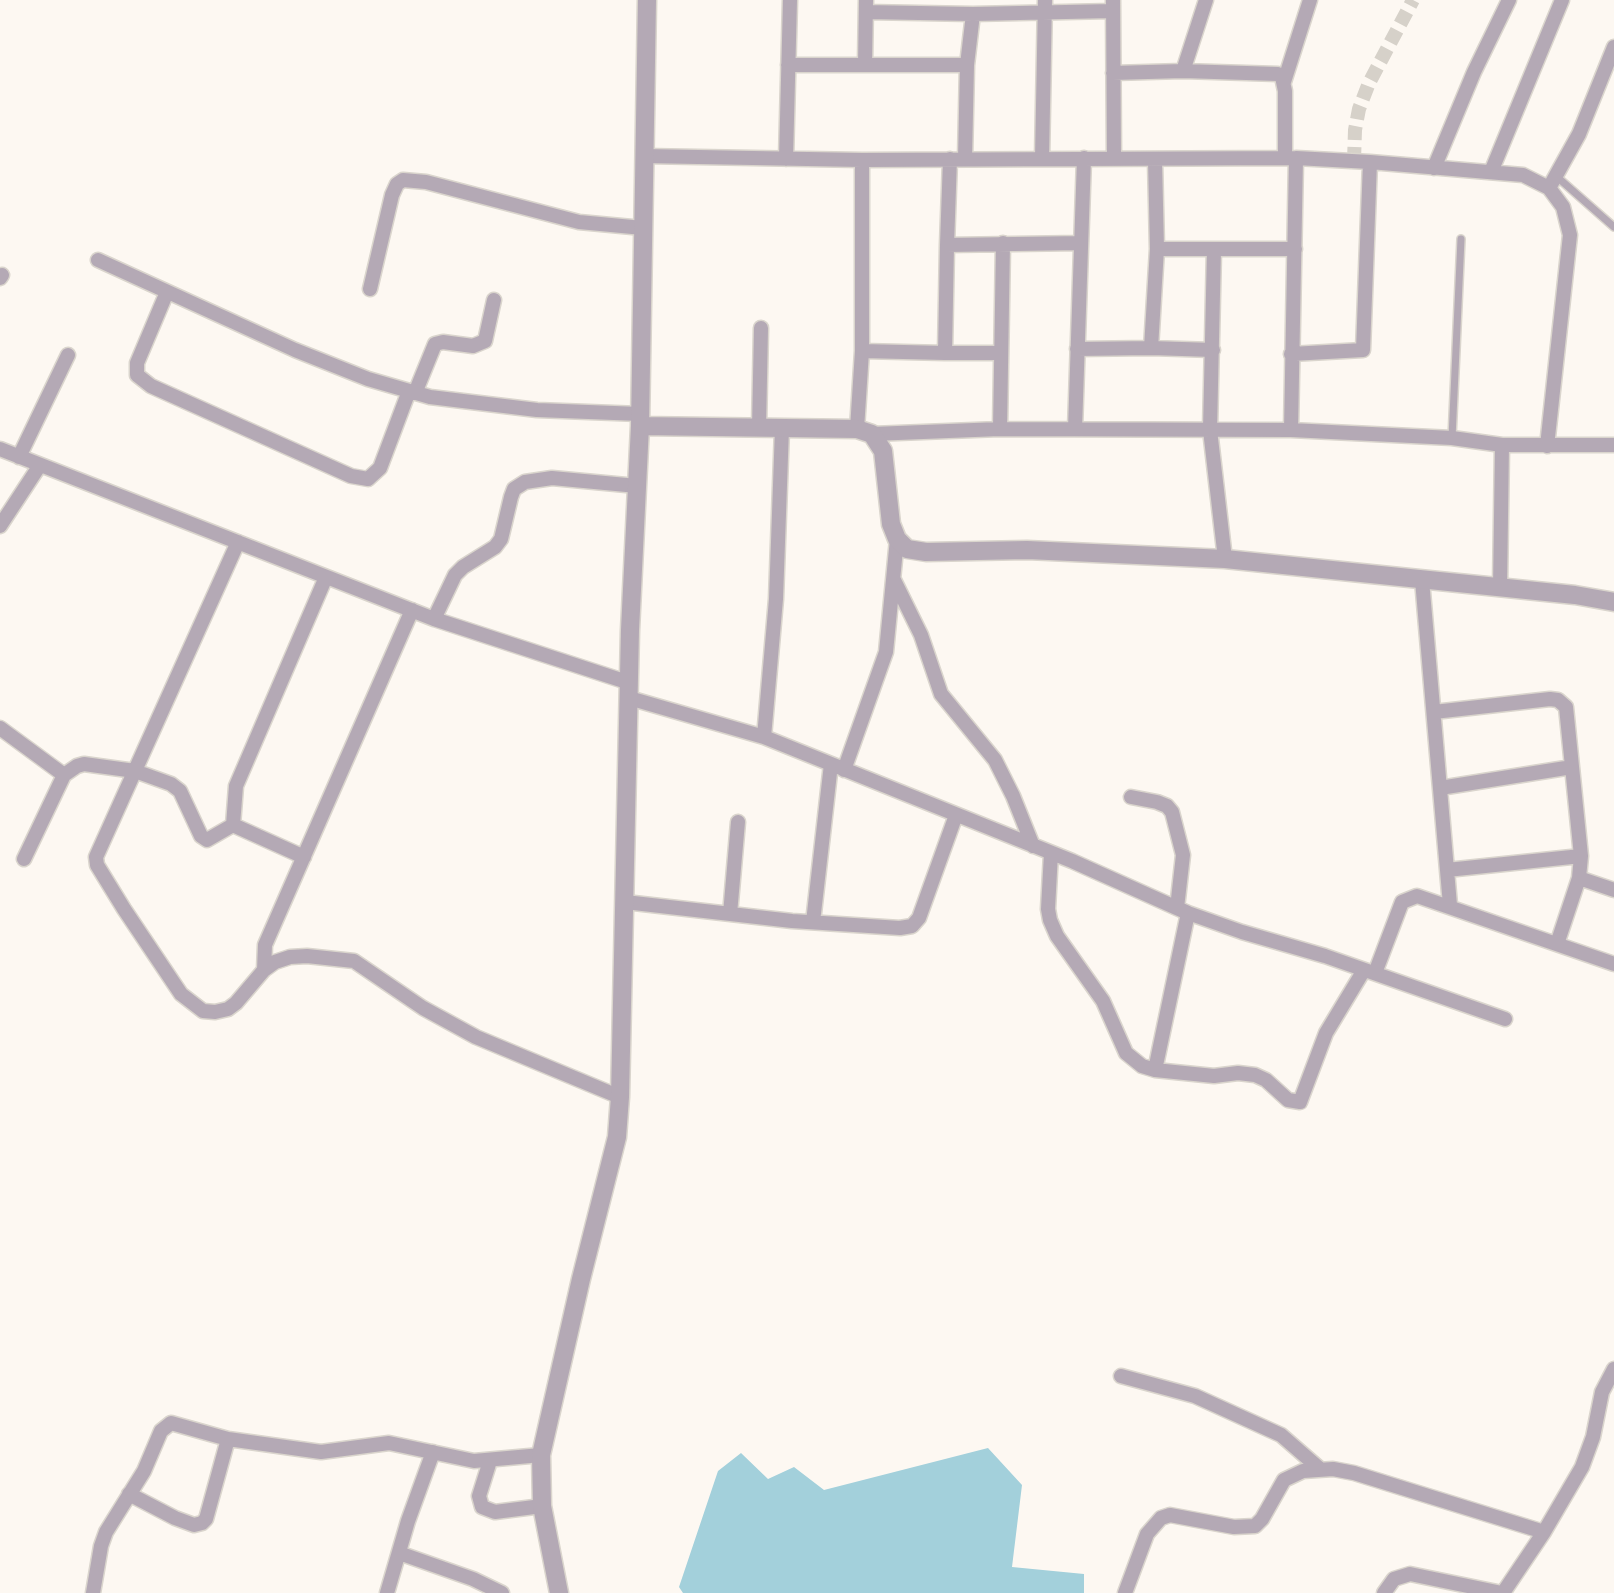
<!DOCTYPE html>
<html>
<head>
<meta charset="utf-8">
<style>
	body { margin:0 }
	canvas { display:block; background:#fdf8f2 }
</style>
</head>
<body>
<canvas width="1614" height="1593"></canvas>
<script>
const ctx = document.querySelector('canvas').getContext('2d');
ctx.lineJoin = 'round';
function fillPath(path, color) { ctx.fillStyle = color; ctx.fill(path, 'evenodd'); }
const poly = rows => new Path2D(rows.map(r => 'M' + r).join(''));
function strokePath(path, color, width, dash) { ctx.strokeStyle = color; ctx.lineWidth = width; ctx.lineCap = dash ? 'butt' : 'round'; ctx.setLineDash(dash || []); ctx.stroke(path); }
fillPath(poly([
	[988,1448,1022,1485,1012,1567,1084,1574,1084,1593,683,1593,679,1587,718,1471,741,1453,768,1479,794,1467,824,1490]
]), '#a3d0db');
strokePath(poly([
	[1354,161,1355,130,1359,109,1369,83,1413,0]
]), '#d6d1c9', 14, [14, 7]);
const service = poly([
	[1556,176,1614,227],
	[1452,438,1461,239]
]);
const minor = poly([
	[1113,0,1114,159],
	[866,12,973,14,1112,11],
	[788,65,967,65],
	[865,65,866,0],
	[1183,71,1206,0],
	[1113,73,1183,71,1278,74,1282,77,1285,91,1285,158],
	[1284,82,1310,0],
	[644,156,862,160,1296,158,1291,430,1000,429,872,434],
	[786,159,790,0],
	[965,159,967,65,973,14],
	[1042,159,1045,0],
	[1155,160,1157,249,1295,249],
	[1370,162,1523,175,1549,188,1563,207,1570,235,1547,446],
	[1434,168,1474,72,1509,0],
	[1491,172,1562,0],
	[1549,188,1579,134,1614,47],
	[947,245,950,159],
	[1214,249,1210,430,1225,559],
	[98,260,295,350,368,379,430,397,537,410,640,414],
	[0,278,2,275],
	[370,289,392,195,397,184,403,180,426,182,579,222,643,228],
	[167,292,137,363,137,375,151,386,351,476,368,479,380,468,409,391],
	[1151,348,1157,249],
	[1077,349,1151,348,1213,350],
	[862,351,945,353,947,245,1081,243],
	[945,353,1001,353],
	[1291,354,1363,350,1370,162,1296,158],
	[415,393,435,344,443,342,473,346,485,341,494,300],
	[759,428,761,328],
	[857,429,862,351,862,160],
	[1000,429,1003,243],
	[1075,429,1084,158],
	[1291,430,1452,438,1502,445,1614,445],
	[0,449,434,619,630,683],
	[19,457,68,355],
	[0,526,40,465],
	[238,542,96,857,97,865,124,909,181,994,203,1011,215,1012,228,1009,236,1003,264,970,275,962,290,957,307,956,354,961,423,1008,476,1037,620,1097],
	[894,580,921,635,941,694,995,760,1013,796,1033,846],
	[1422,580,1450,905],
	[1500,588,1502,445],
	[434,619,455,575,463,567,495,547,501,539,511,497,514,489,525,482,552,478,637,486],
	[629,698,764,737,1072,861,1188,913,1242,932,1325,956,1505,1019],
	[1434,712,1550,699,1558,700,1566,707,1581,856,1579,878,1557,944],
	[0,728,64,775],
	[764,737,776,599,782,428],
	[844,770,886,652,897,539],
	[1440,788,1572,767],
	[1131,797,1157,802,1167,806,1172,812,1183,855,1177,908],
	[233,825,236,786,326,577],
	[1051,853,1048,909,1050,920,1057,936,1103,1001,1126,1053,1142,1066,1155,1070,1214,1076,1238,1073,1255,1075,1266,1080,1288,1100,1300,1102,1326,1033,1364,970],
	[24,859,64,775,77,766,84,764,135,771,171,784,180,791,201,836,207,840,233,825,304,857],
	[1447,870,1581,856],
	[1579,878,1614,890],
	[625,902,792,921,900,928,912,926,919,918,956,815],
	[730,914,738,822],
	[813,922,831,764],
	[264,970,265,945,412,610],
	[1375,973,1402,902,1417,896,1614,964],
	[1155,1070,1188,913],
	[1121,1376,1195,1396,1281,1435,1320,1469],
	[490,1461,479,1496,482,1507,495,1512,542,1506],
	[129,1494,175,1518,194,1525,202,1523,206,1519,228,1439],
	[399,1553,473,1579,502,1593],
	[93,1593,101,1546,106,1532,144,1471,161,1431,171,1423,228,1439,321,1452,389,1443,474,1461,541,1455],
	[387,1593,408,1521,433,1452],
	[1125,1593,1147,1534,1161,1518,1170,1515,1234,1527,1255,1526,1262,1519,1284,1480,1303,1471,1333,1469,1354,1473,1544,1532],
	[1384,1593,1394,1579,1410,1574,1502,1593],
	[1503,1593,1544,1532,1582,1467,1593,1437,1602,1392,1614,1369]
]);
const tertiary = poly([
	[640,426,857,429,872,434,883,451,891,524,897,539,907,549,926,552,1027,550,1225,559,1575,595,1614,602],
	[559,1593,542,1506,541,1455,581,1279,617,1137,620,1097,630,630,640,426,647,0]
]);
strokePath(service, '#dad5cd', 10);
strokePath(minor, '#dad5cd', 17);
strokePath(tertiary, '#dad5cd', 21);
strokePath(service, '#b4a9b5', 7);
strokePath(minor, '#b4a9b5', 14);
strokePath(tertiary, '#b4a9b5', 18);
</script>
</body>
</html>
